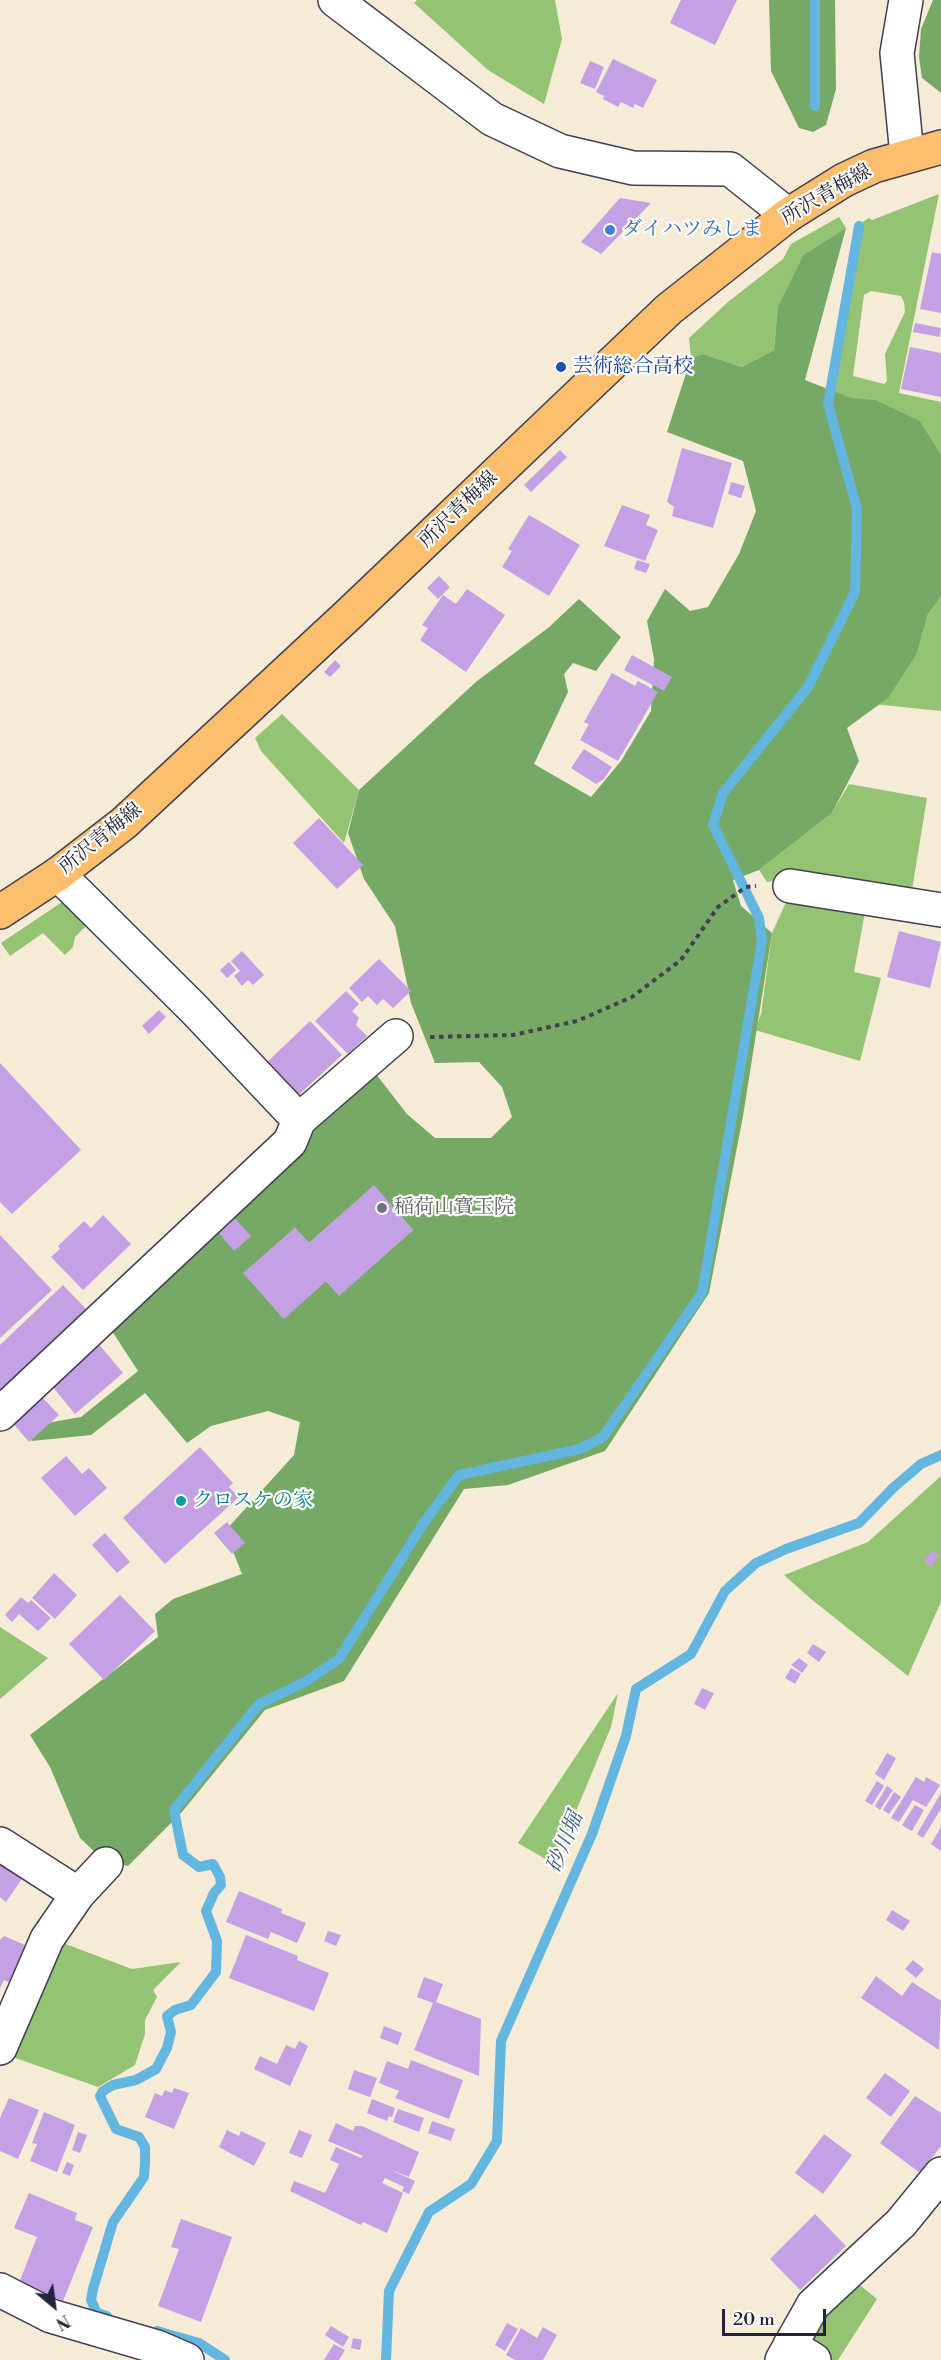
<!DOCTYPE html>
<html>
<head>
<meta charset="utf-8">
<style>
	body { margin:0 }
	#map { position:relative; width:941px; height:2360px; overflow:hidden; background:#f5ebd7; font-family:"Libre Bodoni",serif }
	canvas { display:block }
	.north { position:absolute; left:24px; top:2276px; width:60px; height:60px; -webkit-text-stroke:4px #fdfcf7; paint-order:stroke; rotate:151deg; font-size:16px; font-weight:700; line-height:24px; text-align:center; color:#22223b }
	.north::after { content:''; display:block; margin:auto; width:21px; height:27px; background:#22223b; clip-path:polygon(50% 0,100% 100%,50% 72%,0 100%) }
	.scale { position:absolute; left:722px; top:2309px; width:104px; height:27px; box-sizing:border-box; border:3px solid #22223b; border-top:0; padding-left:8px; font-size:18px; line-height:21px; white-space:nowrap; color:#22223b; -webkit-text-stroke:4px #fdfcf7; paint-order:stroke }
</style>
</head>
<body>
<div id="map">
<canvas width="941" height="2360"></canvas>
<div class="north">N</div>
<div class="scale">20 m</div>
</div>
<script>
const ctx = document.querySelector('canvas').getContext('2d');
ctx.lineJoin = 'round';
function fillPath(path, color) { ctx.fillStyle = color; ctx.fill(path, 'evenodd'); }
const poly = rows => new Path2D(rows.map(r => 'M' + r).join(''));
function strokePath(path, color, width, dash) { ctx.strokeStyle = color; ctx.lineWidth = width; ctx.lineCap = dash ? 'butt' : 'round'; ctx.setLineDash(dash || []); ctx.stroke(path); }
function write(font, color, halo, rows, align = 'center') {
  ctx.font = font + ' "Libre Bodoni","Noto Serif JP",serif'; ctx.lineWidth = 4.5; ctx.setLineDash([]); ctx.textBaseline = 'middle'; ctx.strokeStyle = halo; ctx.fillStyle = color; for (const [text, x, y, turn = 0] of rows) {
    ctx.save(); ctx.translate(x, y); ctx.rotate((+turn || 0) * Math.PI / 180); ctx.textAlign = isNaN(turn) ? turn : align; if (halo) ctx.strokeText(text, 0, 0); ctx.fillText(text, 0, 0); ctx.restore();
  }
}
fillPath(poly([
	[417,0,555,0,562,39,544,104,488,70,414,3],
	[939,194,899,393,941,402,941,454,920,421,833,400,830,384,856,226,869,218,872,220],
	[871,291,901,296,904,302,905,312,885,354,887,381,884,384,853,376,864,295],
	[839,217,846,228,803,255,778,306,774,350,742,367,703,354,691,358,689,338,728,302,783,259,791,244],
	[941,597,941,711,864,703,917,653,928,614],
	[282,714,359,790,344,843,261,751,255,738],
	[849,784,927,798,911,896,784,879,767,882,759,870,832,813],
	[71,896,93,919,75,937,73,947,65,955,43,933,10,956,1,943],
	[788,898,865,912,854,972,881,978,860,1061,755,1030,761,1014,772,933],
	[941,1476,941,1602,908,1676,811,1599,784,1575,868,1542],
	[0,1627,48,1658,0,1699],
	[618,1693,611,1727,554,1864,518,1843],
	[55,1940,132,1969,181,1962,153,1990,157,1997,145,2020,145,2034,135,2065,98,2087,4,2054],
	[850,2277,877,2299,838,2360,807,2360,794,2342]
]), '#93c373');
fillPath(poly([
	[769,0,835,0,836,89,826,125,813,132,799,128,771,71],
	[933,0,941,0,941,93,922,78,919,57,921,29],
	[846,228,805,380,851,398,875,400,920,421,941,454,941,597,928,614,917,653,888,698,847,728,859,761,832,813,759,870,733,880,741,906,772,933,743,1116,709,1293,605,1451,508,1485,464,1489,344,1681,265,1710,182,1812,128,1866,102,1859,80,1838,50,1767,30,1735,158,1637,155,1614,173,1599,242,1574,225,1531,294,1455,300,1422,268,1411,211,1426,187,1443,145,1393,91,1435,32,1441,28,1433,52,1422,81,1417,138,1371,108,1325,372,1069,407,1114,435,1138,491,1138,512,1117,502,1087,479,1062,435,1063,411,1003,395,926,364,879,348,833,359,790,477,681,548,628,579,599,621,637,596,671,573,663,564,674,568,692,534,764,591,797,621,761,651,711,654,659,647,621,665,589,690,611,708,607,739,554,756,511,743,461,667,432,691,358,703,354,742,367,774,350,778,306,803,255],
	[374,1186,413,1230,339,1295,326,1281,283,1318,244,1273,295,1228,309,1243]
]), '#76a965');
strokePath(poly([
	[815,106,815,0],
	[107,2316,97,2313,91,2300,93,2289,113,2222,144,2177,145,2163,145,2147,139,2137,116,2129,100,2096,103,2091,113,2085,136,2080,156,2069,167,2048,171,2032,167,2016,175,2010,191,2005,216,1972,217,1941,206,1911,214,1893,221,1885,220,1877,213,1864,199,1867,183,1855,174,1810,259,1704,305,1682,339,1659,423,1524,459,1475,580,1449,603,1437,702,1293,762,941,759,918,713,825,723,793,808,687,855,592,857,509,828,404,859,226],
	[157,2331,199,2343,225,2360],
	[386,2360,389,2291,429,2212,471,2184,497,2141,501,2041,592,1834,626,1736,636,1689,691,1654,725,1591,756,1563,786,1549,859,1523,893,1488,921,1464,941,1455]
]), '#63b6df', 10);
fillPath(poly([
	[681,0,737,0,715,45,670,23],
	[613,59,657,80,643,108,635,104,633,108,621,102,618,107,603,99,604,96,596,92],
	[590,61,604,67,595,89,580,83],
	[620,198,651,203,601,254,581,242],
	[932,252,941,254,941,313,920,309],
	[915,323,941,328,940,337,913,332],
	[910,347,941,353,941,397,901,389],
	[682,448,732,463,713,528,672,516,674,507,667,502],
	[560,450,567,457,531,492,524,485],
	[731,482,745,486,741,498,728,494],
	[622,505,650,515,646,525,658,530,645,561,604,546],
	[529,515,580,545,549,596,502,567,512,551,508,549],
	[637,560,650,564,646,573,634,569],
	[439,576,450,587,438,599,427,588],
	[467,589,505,615,466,672,420,640,428,628,422,625,443,595,456,604],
	[632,655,672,677,664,691,624,670],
	[335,660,341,666,330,677,324,672],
	[612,673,635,686,638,681,658,692,618,761,580,740,589,724,584,722],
	[584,749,612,767,604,779,596,784,571,768],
	[319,818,363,865,337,889,293,843],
	[899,931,941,942,930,988,887,977],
	[242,951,264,975,253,985,248,980,242,986,234,976,240,971,231,961],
	[379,959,411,991,393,1008,383,999,377,1005,368,996,362,1002,349,988],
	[229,962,236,970,227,978,220,970],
	[346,991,359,1004,352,1011,359,1018,356,1025,367,1036,348,1054,315,1021],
	[159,1010,166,1017,149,1034,142,1026],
	[310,1021,342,1055,292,1101,261,1068],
	[0,1063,81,1150,12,1214,0,1202],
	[374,1185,413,1230,339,1296,326,1281,284,1319,243,1273,295,1228,309,1243],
	[230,1213,251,1236,234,1251,214,1227],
	[103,1215,131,1244,83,1290,51,1257,60,1249,58,1246,84,1221,91,1228],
	[0,1235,52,1290,0,1338],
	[63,1285,87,1310,0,1393,0,1345],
	[96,1341,123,1373,75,1414,48,1381],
	[41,1396,59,1415,29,1442,12,1422],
	[200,1447,233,1483,229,1487,239,1497,165,1564,123,1518],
	[66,1456,82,1474,89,1468,107,1488,75,1516,41,1478],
	[227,1522,245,1543,232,1554,214,1533],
	[105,1533,130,1562,117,1573,92,1545],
	[932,1550,939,1555,931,1567,924,1562],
	[54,1573,77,1595,55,1619,32,1598],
	[120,1595,155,1631,104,1680,69,1644],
	[21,1597,28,1603,31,1600,51,1618,38,1631,19,1614,12,1622,5,1615],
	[813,1644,826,1652,819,1662,807,1653],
	[799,1658,808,1665,802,1673,791,1665],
	[791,1668,801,1674,795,1684,785,1678],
	[702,1688,714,1693,705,1710,694,1704],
	[887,1753,896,1758,884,1780,875,1774],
	[916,1777,924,1782,926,1777,940,1785,926,1807,913,1800,899,1822,891,1818],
	[877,1781,884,1786,872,1805,865,1801],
	[887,1786,893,1790,880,1810,875,1806],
	[894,1792,901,1797,889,1814,883,1810],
	[941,1793,941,1809,923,1838,917,1834],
	[915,1805,924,1810,912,1831,902,1825],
	[941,1827,941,1851,931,1844],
	[0,1860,23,1877,6,1902,0,1897],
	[239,1891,282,1909,281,1913,306,1923,297,1943,271,1932,268,1939,226,1922],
	[892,1910,910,1921,903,1931,886,1920],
	[328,1931,341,1935,336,1946,324,1941],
	[246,1935,298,1956,297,1960,329,1973,314,2011,229,1978],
	[4,1936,25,1945,9,1982,4,1980,0,1988,0,1940],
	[913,1960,924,1969,916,1978,905,1969],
	[876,1976,902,1996,912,1982,941,2001,939,2050,861,1998],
	[424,1977,443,1984,436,2002,481,2019,479,2076,414,2050,433,2003,417,1997],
	[384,2026,402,2033,398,2045,380,2038],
	[299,2041,308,2046,290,2086,254,2069,260,2056,277,2064,286,2045,295,2049],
	[411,2060,463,2080,449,2119,395,2098,399,2091,379,2083,387,2061,408,2069],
	[354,2070,377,2078,370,2097,348,2089],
	[885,2073,910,2091,891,2117,866,2098],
	[174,2088,189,2093,174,2129,145,2117,155,2093,162,2096,165,2090,172,2093],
	[915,2096,941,2113,941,2146,920,2173,880,2143],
	[9,2098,39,2110,18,2159,0,2151,0,2118],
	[372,2099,395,2108,392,2117,389,2116,387,2121,367,2113],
	[398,2109,424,2118,419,2132,393,2122],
	[44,2112,75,2125,57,2172,30,2161,37,2144,32,2143],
	[432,2121,455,2129,451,2141,428,2133],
	[336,2123,353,2131,355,2126,362,2126,419,2152,409,2177,389,2169,415,2181,409,2194,402,2191,404,2187,385,2178,382,2183,403,2193,387,2233,363,2222,361,2225,290,2191,294,2181,325,2193,339,2164,330,2160,336,2147,361,2158,363,2156,328,2141],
	[227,2130,239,2136,241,2131,266,2143,254,2166,219,2147],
	[299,2130,312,2135,302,2158,289,2153],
	[78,2132,87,2135,80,2153,72,2150],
	[824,2134,852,2155,823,2194,795,2173],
	[67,2162,74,2165,70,2176,62,2173],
	[29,2193,77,2213,75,2220,93,2227,63,2301,19,2283,37,2237,14,2228],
	[815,2214,846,2246,800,2290,770,2259],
	[181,2219,232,2237,201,2322,158,2306,179,2249,171,2247],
	[507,2323,518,2329,505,2351,495,2345],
	[331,2326,349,2337,343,2347,325,2335],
	[543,2327,557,2335,543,2360,515,2360,506,2355,521,2328,537,2338],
	[353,2338,362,2340,360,2350,351,2348],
	[334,2344,345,2350,339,2360,324,2360]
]), '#c3a1e4');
const minor = poly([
	[335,0,492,119,560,151,633,168,730,169,788,215],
	[906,0,897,53,907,155],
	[58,874,194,1009,299,1120],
	[790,886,941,910],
	[0,1414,290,1142,299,1120,396,1036],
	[0,1844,78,1894,47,1939,0,2048],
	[78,1894,106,1864],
	[0,2290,51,2316,157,2347,187,2360],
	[790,2345,814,2360],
	[782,2360,813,2305,901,2223,941,2174]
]);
const major = poly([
	[0,912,58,874,124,823,349,614,669,309,788,215,844,180,874,166,941,147]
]);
strokePath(minor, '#424052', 36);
strokePath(major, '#424052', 36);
strokePath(poly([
	[430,1037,513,1035,577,1021,632,997,681,960,718,907,746,887,756,886]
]), '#424052', 4, [4.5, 4.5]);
strokePath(minor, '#fff', 33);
strokePath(major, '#fabe6d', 33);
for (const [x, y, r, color] of [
	[610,230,6,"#3f7fe0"],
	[561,367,6,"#1a4fb4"],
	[382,1208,6,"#6b7280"],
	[181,1501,6,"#0f9aa8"]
]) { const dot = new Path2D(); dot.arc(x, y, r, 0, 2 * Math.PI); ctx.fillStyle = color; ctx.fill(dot); strokePath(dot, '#fdfcf7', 2); }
write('20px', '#22223b', '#fdfcf7', [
	["所沢青梅線",827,195,-30],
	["所沢青梅線",459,510,-44],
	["所沢青梅線",101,839,-39]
]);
write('20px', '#366cbe', '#fdfcf7', [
	["ダイハツみしま",622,230]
], 'left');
write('20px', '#164399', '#fdfcf7', [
	["芸術総合高校",573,367]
], 'left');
write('20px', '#5b616d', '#fdfcf7', [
	["稲荷山寳玉院",394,1208]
], 'left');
write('20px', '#0d838f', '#fdfcf7', [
	["クロスケの家",193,1501]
], 'left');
write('italic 21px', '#3c5d7d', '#fdfcf7', [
	["砂川堀",566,1843,-68]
]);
</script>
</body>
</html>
